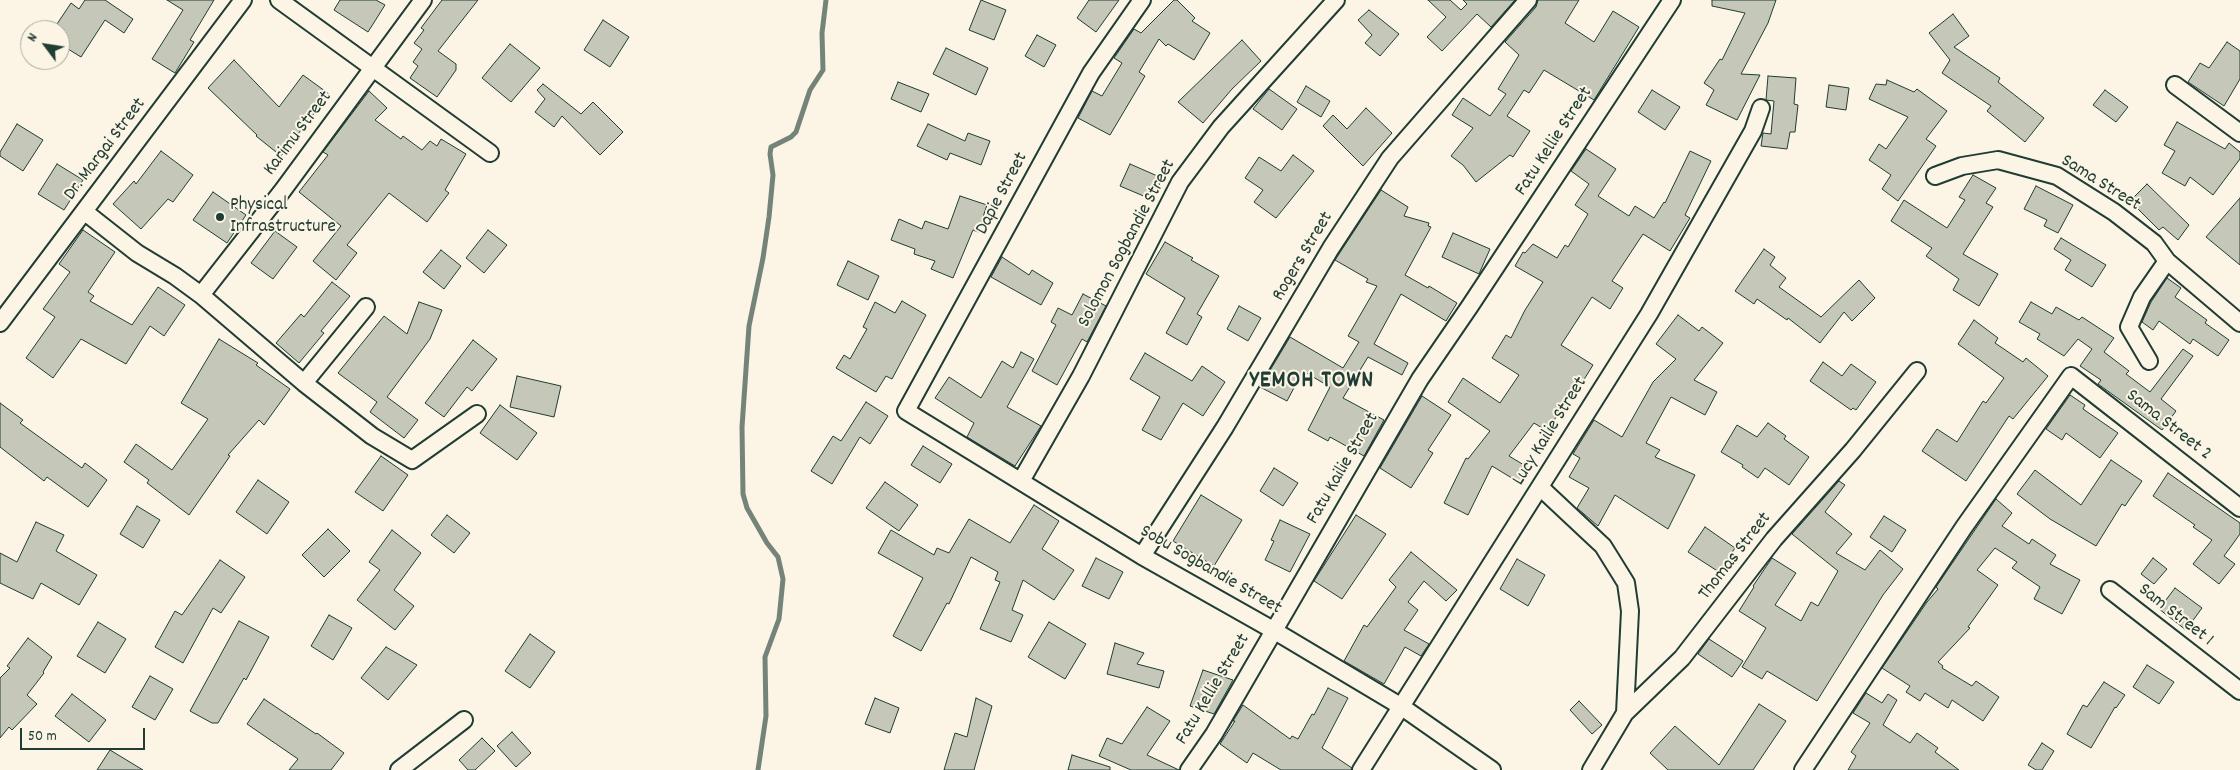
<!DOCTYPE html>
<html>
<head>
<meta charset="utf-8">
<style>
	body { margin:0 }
	#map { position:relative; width:2240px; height:770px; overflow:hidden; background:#fcf5e5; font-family:Dekko,sans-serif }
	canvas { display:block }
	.north { position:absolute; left:20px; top:20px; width:50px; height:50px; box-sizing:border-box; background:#fcf5e5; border:1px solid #a4ab9e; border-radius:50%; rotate:301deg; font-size:14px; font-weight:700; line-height:20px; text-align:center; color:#1f3d34 }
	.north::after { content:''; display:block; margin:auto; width:18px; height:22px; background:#1f3d34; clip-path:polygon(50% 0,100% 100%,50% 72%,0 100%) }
	.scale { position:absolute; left:20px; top:728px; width:125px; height:22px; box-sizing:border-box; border:2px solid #1f3d34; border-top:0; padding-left:6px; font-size:15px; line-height:18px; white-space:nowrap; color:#1f3d34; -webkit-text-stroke:4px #fcf5e5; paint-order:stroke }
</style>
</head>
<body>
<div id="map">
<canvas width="2240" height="770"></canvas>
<div class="north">N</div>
<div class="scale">50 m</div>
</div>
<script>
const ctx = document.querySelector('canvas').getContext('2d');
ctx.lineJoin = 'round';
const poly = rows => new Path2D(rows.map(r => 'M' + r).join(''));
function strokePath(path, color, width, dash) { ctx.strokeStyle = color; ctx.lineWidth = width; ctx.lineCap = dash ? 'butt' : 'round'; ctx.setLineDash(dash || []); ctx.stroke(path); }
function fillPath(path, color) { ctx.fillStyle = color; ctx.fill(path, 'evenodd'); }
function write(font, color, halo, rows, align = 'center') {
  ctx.font = font + ' Dekko,sans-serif'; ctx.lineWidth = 4; ctx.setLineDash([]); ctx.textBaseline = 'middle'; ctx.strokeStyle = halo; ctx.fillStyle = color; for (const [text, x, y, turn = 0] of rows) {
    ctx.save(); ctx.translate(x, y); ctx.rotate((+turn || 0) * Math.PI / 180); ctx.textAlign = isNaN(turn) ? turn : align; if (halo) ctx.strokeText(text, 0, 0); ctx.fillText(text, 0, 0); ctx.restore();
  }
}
strokePath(poly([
	[758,770,766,716,765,657,779,619,783,579,778,557,767,543,747,508,743,494,742,427,749,326,763,258,769,217,773,175,770,154,771,147,791,137,796,132,810,90,823,70,822,33,826,0]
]), '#758479', 5);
const building = poly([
	[85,0,105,0,133,19,124,33,105,20,81,57,60,44,60,30,53,30,71,3,79,9,85,0],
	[167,0,214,0,190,40,194,42,175,73,152,59,183,10,167,0],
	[340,0,376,0,385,5,368,32,334,10,340,0],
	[442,0,478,0,438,51,456,64,456,70,437,97,410,78,418,66,413,62,422,49,414,43,424,30,421,28,442,0],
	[981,0,1006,10,994,40,969,30,981,0],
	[1089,0,1119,0,1096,32,1077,18,1089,0],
	[1174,0,1177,0,1195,18,1192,21,1210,33,1194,60,1168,44,1166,46,1159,39,1139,72,1145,76,1110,135,1078,118,1092,91,1102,96,1122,63,1114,58,1134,29,1141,33,1174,0],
	[1428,0,1450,0,1461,10,1467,4,1463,0,1515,0,1491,27,1477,14,1442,51,1427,37,1446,17,1428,0],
	[1538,0,1579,0,1565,23,1594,42,1613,11,1639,27,1594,100,1544,70,1529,93,1524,90,1507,116,1530,131,1513,157,1510,155,1476,182,1463,165,1451,156,1473,128,1452,115,1463,98,1490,116,1506,94,1498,89,1519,55,1505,42,1536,7,1538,0],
	[1712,0,1776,0,1768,23,1741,74,1760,75,1737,120,1706,105,1714,90,1704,83,1720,59,1722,60,1745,13,1712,6,1712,0],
	[1369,10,1399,34,1380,56,1365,43,1372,35,1358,20,1369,10],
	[1953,14,1969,36,1954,47,2000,78,1998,82,2044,118,2025,142,1987,111,1991,106,1942,73,1950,60,1929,33,1953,14],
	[603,20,629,37,610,67,584,50,603,20],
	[1037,35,1056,45,1044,67,1025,56,1037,35],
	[1242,40,1261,61,1232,89,1203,123,1178,102,1242,40],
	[2227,42,2240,51,2240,79,2224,106,2188,82,2200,63,2209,68,2227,42],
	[510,44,540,68,511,102,482,78,510,44],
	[946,48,988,68,976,95,933,74,946,48],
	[234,60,279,107,303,75,329,94,281,156,256,136,257,135,208,88,234,60],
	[1768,76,1796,78,1794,104,1798,105,1795,132,1790,132,1787,149,1761,146,1763,133,1771,134,1774,101,1766,100,1768,76],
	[1887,80,1914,92,1917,89,1947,111,1926,139,1936,146,1898,201,1882,189,1891,175,1869,160,1879,144,1886,149,1908,117,1869,99,1876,84,1886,85,1887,80],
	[898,82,929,94,921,112,891,99,898,82],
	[543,84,581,114,593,102,623,132,600,155,562,116,554,127,535,112,545,99,537,90,543,84],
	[1829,85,1849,88,1846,110,1826,107,1829,85],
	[1306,86,1330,101,1321,117,1297,102,1306,86],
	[1269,89,1297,109,1282,130,1253,109,1269,89],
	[1652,90,1680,107,1665,130,1638,112,1652,90],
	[2105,90,2128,107,2116,122,2093,105,2105,90],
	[369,91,387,108,375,120,401,139,403,136,422,150,430,141,437,146,441,139,466,154,445,190,449,193,427,222,389,193,347,245,357,253,336,280,313,261,341,226,299,192,328,155,323,152,369,91],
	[1366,108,1392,133,1363,166,1323,126,1333,115,1347,129,1366,108],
	[2177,122,2225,149,2229,143,2240,152,2240,159,2213,195,2190,177,2185,186,2162,173,2175,151,2164,145,2177,122],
	[17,124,43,140,23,171,0,156,0,152,17,124],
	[928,124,965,141,968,133,990,141,981,165,950,153,947,160,917,146,928,124],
	[1586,149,1616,169,1598,196,1629,216,1635,206,1654,218,1664,202,1665,203,1690,151,1711,161,1685,215,1690,218,1670,251,1643,234,1612,281,1623,288,1610,309,1592,297,1561,345,1593,365,1575,394,1572,393,1547,431,1534,423,1509,456,1529,468,1520,483,1492,466,1468,515,1444,503,1466,458,1468,459,1490,431,1448,402,1463,378,1500,403,1519,375,1492,358,1506,335,1511,338,1525,310,1543,282,1515,266,1523,252,1525,253,1533,244,1557,258,1565,245,1568,247,1588,214,1575,205,1589,184,1571,171,1586,149],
	[161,151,193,175,173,202,168,199,141,229,113,204,134,181,136,184,161,151],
	[1293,155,1314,171,1276,218,1254,202,1263,190,1245,178,1259,157,1281,171,1293,155],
	[57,164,83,180,64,210,38,194,57,164],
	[1130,164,1162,178,1153,200,1120,186,1130,164],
	[1973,175,1996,188,1986,203,1993,207,1963,254,1998,274,1979,306,1953,290,1959,279,1926,256,1932,248,1891,221,1904,200,1947,228,1965,200,1959,197,1973,175],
	[2147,184,2189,225,2178,240,2163,227,2159,230,2130,201,2147,184],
	[2036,186,2073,205,2058,233,2044,226,2047,220,2024,209,2036,186],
	[1381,190,1408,207,1404,216,1429,223,1428,226,1431,227,1405,275,1428,288,1429,286,1457,303,1446,321,1401,294,1374,344,1408,363,1402,375,1368,357,1343,398,1384,420,1364,456,1330,437,1328,441,1308,430,1330,387,1303,371,1287,401,1260,387,1290,337,1343,368,1359,342,1348,336,1377,286,1366,282,1368,279,1335,260,1381,190],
	[213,192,246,215,227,243,193,220,213,192],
	[960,196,987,205,978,232,973,230,953,278,931,269,935,261,914,254,915,249,891,240,899,219,922,229,925,221,948,229,960,196],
	[2240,198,2240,265,2206,237,2240,198],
	[83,230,115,252,88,292,94,296,90,301,132,325,158,287,185,305,164,336,150,326,126,364,81,339,53,378,26,358,55,317,43,309,70,272,59,264,83,230],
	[488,230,507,245,484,273,466,258,488,230],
	[275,231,297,247,273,279,251,263,275,231],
	[1453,233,1490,249,1479,274,1442,257,1453,233],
	[2061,238,2106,265,2092,287,2065,270,2071,260,2054,249,2061,238],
	[1165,242,1193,258,1191,260,1219,276,1197,314,1202,317,1187,345,1166,333,1185,298,1146,274,1165,242],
	[1764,249,1775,257,1770,265,1786,278,1779,287,1821,317,1859,280,1875,298,1852,321,1844,312,1820,343,1788,318,1787,320,1757,299,1754,304,1735,291,1764,249],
	[441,250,461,266,444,289,423,272,441,250],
	[1002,257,1029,275,1032,270,1053,283,1041,305,991,277,1002,257],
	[848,261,879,276,868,300,837,285,848,261],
	[2167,278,2181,288,2175,297,2207,320,2205,323,2229,340,2218,356,2193,339,2190,344,2159,321,2153,330,2142,322,2151,302,2167,278],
	[332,282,350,296,321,331,324,333,299,363,276,343,301,314,304,317,332,282],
	[1083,294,1106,306,1087,342,1082,339,1057,385,1032,371,1056,325,1051,322,1058,308,1072,315,1083,294],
	[902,301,926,315,892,379,886,376,876,392,836,368,844,355,850,359,867,329,863,327,875,302,895,313,902,301],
	[419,302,442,310,430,339,387,397,418,420,404,438,370,412,377,402,338,373,384,316,407,334,419,302],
	[2031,302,2052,314,2056,307,2079,320,2082,317,2114,338,2104,352,2129,371,2126,374,2150,392,2183,349,2193,356,2161,399,2176,411,2162,430,2098,384,2101,380,2080,366,2092,349,2078,339,2064,356,2037,339,2040,334,2019,322,2031,302],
	[1239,306,1261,318,1248,341,1227,329,1239,306],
	[1678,315,1699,331,1702,327,1723,343,1694,380,1717,392,1705,415,1671,397,1646,443,1660,450,1655,457,1695,475,1668,529,1615,495,1598,526,1577,508,1589,488,1569,477,1580,458,1573,454,1594,420,1622,437,1653,382,1676,359,1656,344,1678,315],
	[1974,320,1998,338,1995,343,2023,362,2026,358,2048,376,2013,419,2009,416,1966,481,1922,451,1937,429,1957,442,1983,401,1986,403,2004,378,1958,344,1974,320],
	[219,339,258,363,256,365,290,389,264,425,259,420,228,455,230,456,189,515,147,483,149,480,124,462,136,444,172,470,208,419,181,403,219,339],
	[473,340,497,359,472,391,467,387,444,417,425,403,473,340],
	[1021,352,1034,359,1007,407,1041,426,1015,466,967,437,974,423,935,398,949,377,981,398,1002,361,1013,368,1021,352],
	[1145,353,1192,381,1202,366,1225,382,1203,416,1183,403,1161,440,1142,430,1160,397,1130,379,1145,353],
	[1823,362,1842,376,1851,364,1876,382,1856,410,1853,408,1851,410,1810,381,1823,362],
	[517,376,561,386,554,417,510,407,517,376],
	[2070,395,2085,405,2083,409,2118,433,2100,458,2066,433,2062,440,2046,429,2070,395],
	[1422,396,1451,415,1428,450,1433,453,1411,488,1380,468,1422,396],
	[866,402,888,416,870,444,860,437,832,484,811,471,833,436,841,441,866,402],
	[0,403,23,420,20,423,82,468,85,463,107,480,88,507,47,477,44,481,0,447,0,403],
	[500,405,537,433,517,460,480,433,500,405],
	[1768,423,1786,436,1784,439,1809,457,1789,485,1765,468,1758,478,1742,467,1743,465,1721,452,1737,425,1757,437,1768,423],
	[923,446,952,464,940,483,911,465,923,446],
	[381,456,408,475,383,511,355,492,381,456],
	[2111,460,2142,481,2125,506,2122,504,2096,546,2050,519,2017,494,2035,470,2081,505,2111,460],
	[1274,468,1298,483,1283,506,1260,491,1274,468],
	[2168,473,2240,523,2240,534,2224,556,2235,564,2219,584,2193,564,2212,540,2193,527,2195,525,2153,496,2168,473],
	[258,480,289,502,267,534,236,512,258,480],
	[1839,481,1845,485,1825,512,1852,534,1836,553,1865,570,1880,550,1903,569,1883,595,1817,701,1767,671,1762,679,1742,667,1766,628,1739,611,1754,587,1753,586,1772,558,1796,573,1775,605,1801,621,1811,602,1818,606,1838,571,1792,534,1839,481],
	[885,482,918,505,899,531,866,508,885,482],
	[1201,495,1242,520,1214,566,1173,541,1201,495],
	[1996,499,2012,513,2002,526,2029,544,2032,539,2056,555,2050,564,2080,580,2062,614,2034,599,2040,587,2012,568,2017,562,1995,548,1977,570,1998,585,1968,627,1970,628,1938,662,1943,666,1942,668,1972,686,1976,681,1999,697,1983,721,1952,700,1948,708,1925,693,1920,701,1906,692,1910,686,1882,668,1927,602,1938,589,1936,587,1996,499],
	[1034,505,1059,521,1042,549,1074,570,1054,600,1023,580,1012,610,1023,615,1011,642,980,629,1000,582,995,580,998,572,971,557,949,604,947,603,921,651,893,636,923,578,878,553,891,530,934,555,937,548,949,553,969,519,1010,543,1034,505],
	[137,506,160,520,143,548,120,534,137,506],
	[447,515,470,533,454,553,431,535,447,515],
	[1356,515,1386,534,1342,599,1314,581,1356,515],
	[1884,516,1906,530,1892,552,1870,537,1884,516],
	[1280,520,1310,534,1290,572,1265,560,1274,541,1271,540,1280,520],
	[36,522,64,535,56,551,97,575,79,605,41,583,33,599,0,583,0,553,17,562,36,522],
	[1705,527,1735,548,1719,572,1688,552,1705,527],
	[328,529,350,551,324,577,302,555,328,529],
	[392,530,421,553,394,590,414,606,395,630,357,600,380,570,369,562,392,530],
	[1411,552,1457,590,1446,601,1424,581,1408,602,1418,610,1404,630,1429,644,1421,656,1405,647,1384,684,1344,661,1364,625,1367,627,1396,587,1389,580,1411,552],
	[1096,558,1123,572,1109,599,1082,586,1096,558],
	[2153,558,2167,569,2154,584,2141,574,2153,558],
	[1517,559,1545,575,1528,606,1500,589,1517,559],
	[220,560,245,577,221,613,213,608,183,663,155,647,175,611,182,615,220,560],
	[2175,588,2202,608,2186,630,2159,609,2175,588],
	[329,615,352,628,333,660,311,646,329,615],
	[239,621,269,637,246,680,244,678,218,723,212,723,190,711,239,621],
	[98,622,126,639,105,673,77,656,98,622],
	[1049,622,1086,644,1065,679,1028,657,1049,622],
	[530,634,555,652,530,688,505,671,530,634],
	[28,638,52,657,43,672,44,673,27,695,37,704,12,730,9,727,0,738,0,678,10,668,7,666,28,638],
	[1709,639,1743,661,1732,677,1698,654,1709,639],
	[1115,643,1144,653,1137,664,1164,671,1159,688,1107,674,1115,643],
	[386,647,417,665,388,700,361,678,386,647],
	[2147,665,2174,682,2159,704,2133,687,2147,665],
	[1203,670,1233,680,1214,714,1190,706,1203,670],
	[150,676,173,689,155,720,132,707,150,676],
	[2104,682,2125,695,2116,708,2115,707,2091,748,2067,734,2083,705,2087,707,2104,682],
	[1328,688,1348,698,1322,748,1352,768,1351,770,1281,770,1253,753,1247,763,1220,744,1235,721,1233,721,1243,705,1290,739,1292,736,1298,739,1312,714,1314,715,1328,688],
	[1866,693,1882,703,1888,694,1897,700,1883,725,1910,743,1917,733,1938,748,1935,752,1959,770,1848,770,1856,756,1851,752,1870,723,1853,713,1866,693],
	[72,694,106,720,89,742,55,716,72,694],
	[875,698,899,708,890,733,865,724,875,698],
	[976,698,992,706,974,770,944,770,955,733,967,737,976,698],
	[264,699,316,734,317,733,344,753,331,770,289,770,298,759,247,724,264,699],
	[1579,701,1602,725,1592,734,1570,710,1579,701],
	[1759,704,1786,721,1753,770,1668,770,1650,753,1675,726,1719,765,1759,704],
	[1147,707,1170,721,1147,755,1179,770,1131,770,1099,756,1107,738,1122,744,1147,707],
	[512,732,531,753,516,767,497,746,512,732],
	[482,738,495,751,475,770,468,770,459,760,482,738],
	[2042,743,2054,751,2042,770,2036,770,2028,765,2042,743],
	[110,750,143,770,97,770,110,750],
	[1072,755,1110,767,1110,770,1068,770,1072,755]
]);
fillPath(building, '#c5c7b9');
strokePath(building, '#1f3d34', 1);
const street = poly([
	[279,0,490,153],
	[1142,0,1091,73,906,411,1142,556,1273,630,1402,707,1492,770],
	[2175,85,2240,133],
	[1935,176,1962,166,1998,160,2057,176,2114,212,2154,243,2167,261,2240,323],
	[85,212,137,253,175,276,201,295,283,190,423,0],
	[201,295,304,383,372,436,412,460,477,414],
	[0,323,243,0],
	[2149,361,2129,327,2142,297,2167,261],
	[304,383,366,307],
	[1021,481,1081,376,1180,182,1221,127,1336,0],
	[1540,487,1603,546,1626,583,1630,611,1625,713],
	[1142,556,1225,427,1331,248,1390,158,1528,0],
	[2110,590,2240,691],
	[399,770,464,720],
	[1189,770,1214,734,1420,379,1470,306,1672,0],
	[1361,770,1649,314,1753,131,1761,108],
	[1591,770,1625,713,1682,658,1774,539,1853,450,1917,371],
	[1803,770,1964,527,2071,376,2240,508]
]);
strokePath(street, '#1f3d34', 20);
strokePath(street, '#fcf5e5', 16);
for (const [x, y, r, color] of [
	[220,217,5,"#1f3d34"]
]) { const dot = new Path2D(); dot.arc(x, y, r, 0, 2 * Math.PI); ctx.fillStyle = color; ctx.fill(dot); strokePath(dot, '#fcf5e5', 2); }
write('19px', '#1f3d34', '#fcf5e5', [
	["Karimu Street",299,134,-53],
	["Fatu Kellie Street",1555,142,-57],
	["Dr. Margai Street",106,150,-53],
	["Sama Street",2100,184,32],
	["Dapie Street",1003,194,-62],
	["Solomon Sogbandie Street",1128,244,-62],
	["Rogers Street",1304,257,-59],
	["Sama Street 2",2168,426,38],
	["Lucy Kailie Street",1551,432,-58],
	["Fatu Kailie Street",1344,469,-60],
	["Thomas Street",1736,557,-52],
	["Sobu Sogbandie Street",1210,571,30],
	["Sam Street 1",2175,616,38],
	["Fatu Kellie Street",1214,690,-59]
]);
write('19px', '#1f3d34', '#fcf5e5', [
	["Physical",230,206],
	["Infrastructure",230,228]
], 'left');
ctx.letterSpacing = '1px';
write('bold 24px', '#1f3d34', '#fcf5e5', [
	["YEMOH TOWN",1312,383]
]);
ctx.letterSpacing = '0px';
</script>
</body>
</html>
